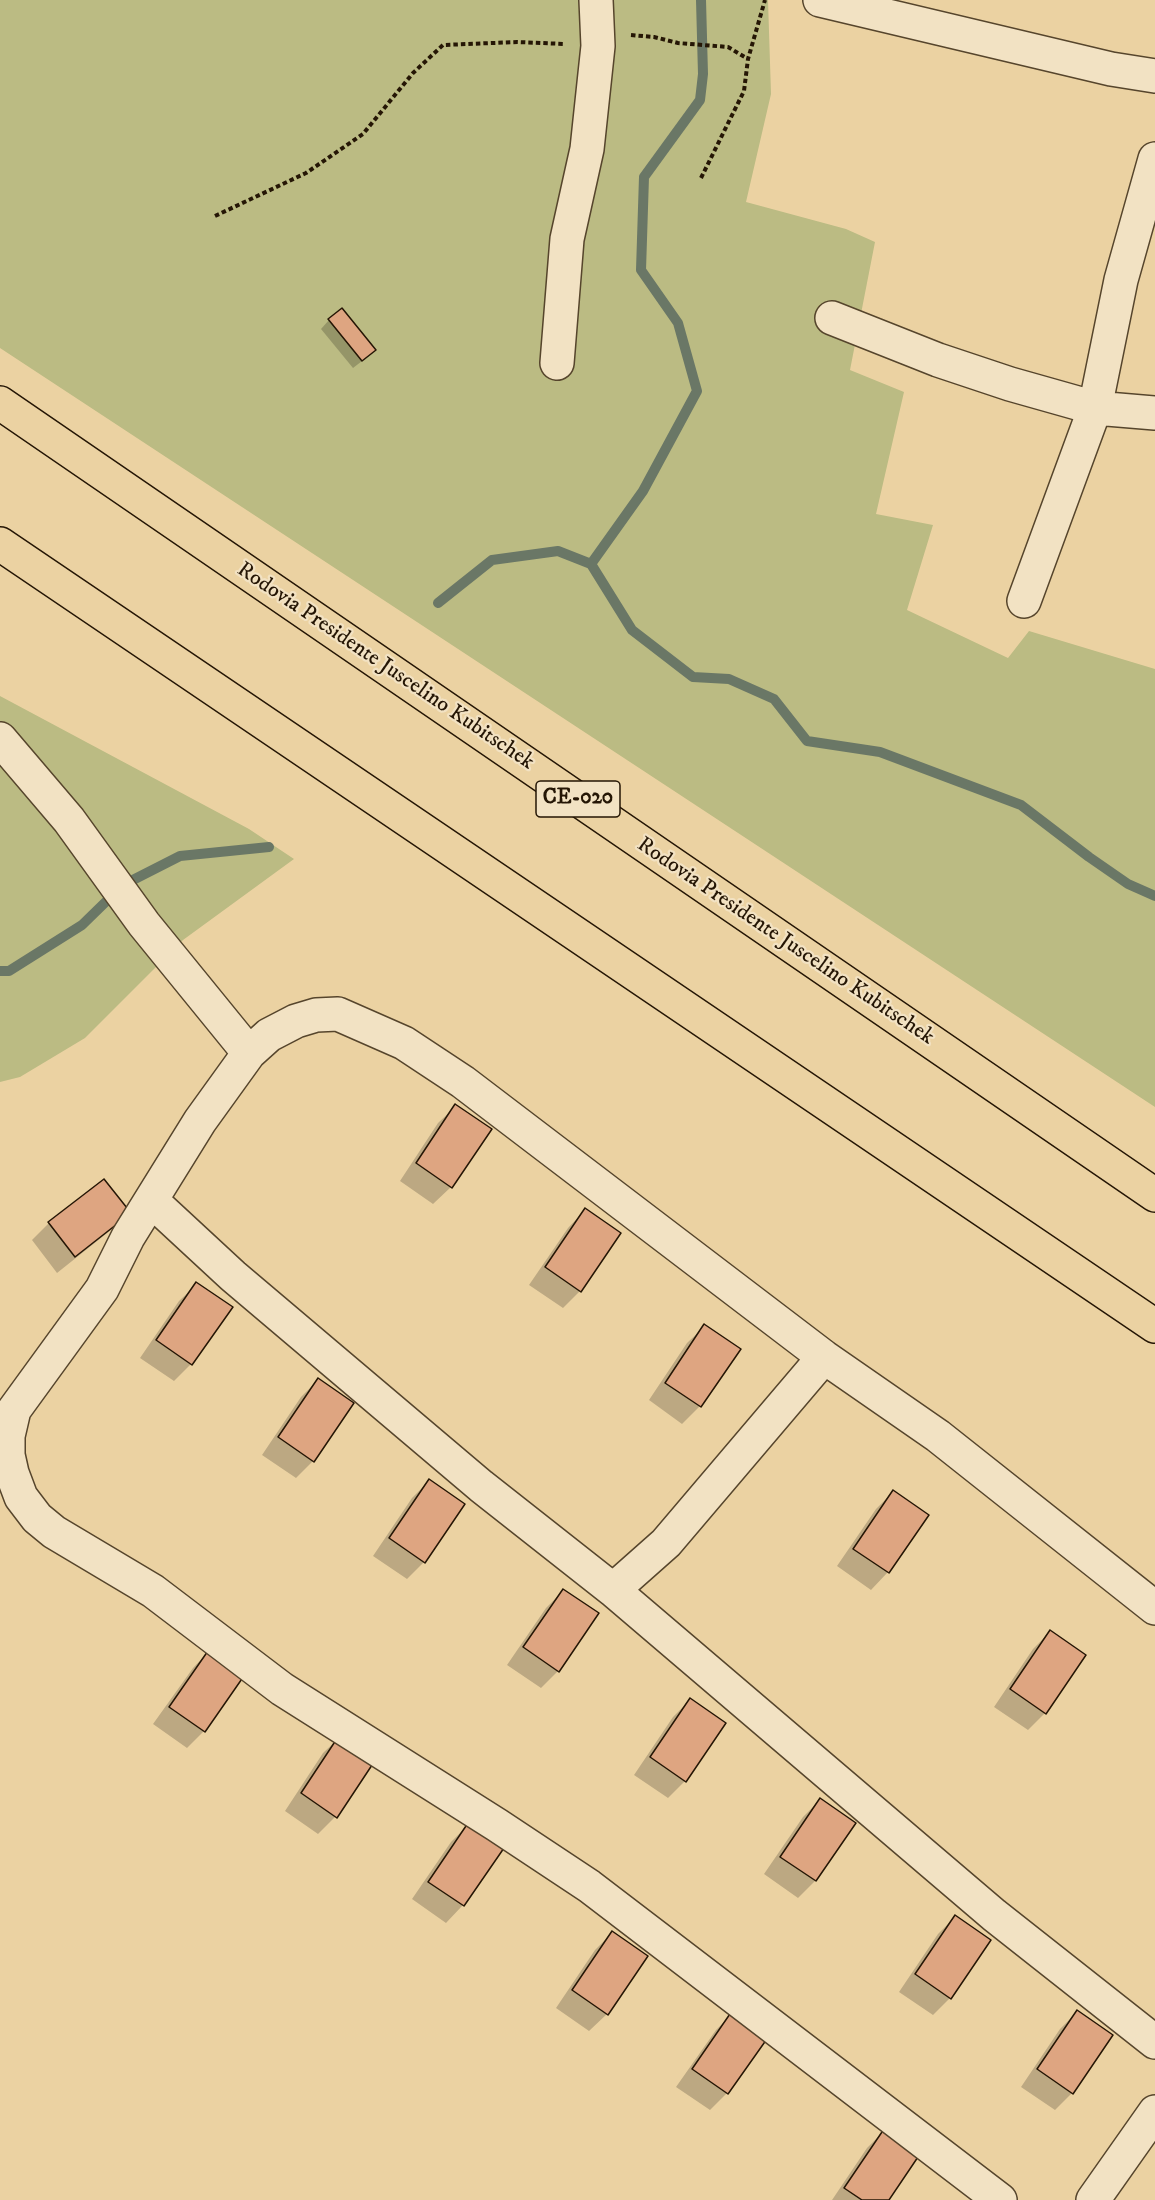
<!DOCTYPE html>
<html>
<head>
<meta charset="utf-8">
<style>
	body { margin:0 }
	canvas { display:block; background:#ebd2a2 }
</style>
</head>
<body>
<canvas width="1155" height="2200"></canvas>
<script>
const ctx = document.querySelector('canvas').getContext('2d');
ctx.lineJoin = 'round';
function fillPath(path, color) { ctx.fillStyle = color; ctx.fill(path, 'evenodd'); }
const poly = rows => new Path2D(rows.map(r => 'M' + r).join(''));
function strokePath(path, color, width, dash) { ctx.strokeStyle = color; ctx.lineWidth = width; ctx.lineCap = dash ? 'butt' : 'round'; ctx.setLineDash(dash || []); ctx.stroke(path); }
function write(font, color, halo, rows, align = 'center') {
  ctx.font = font + ' "IM FELL DW Pica",serif'; ctx.lineWidth = 4.5; ctx.setLineDash([]); ctx.textBaseline = 'middle'; ctx.strokeStyle = halo; ctx.fillStyle = color; for (const [text, x, y, turn = 0] of rows) {
    ctx.save(); ctx.translate(x, y); ctx.rotate((+turn || 0) * Math.PI / 180); ctx.textAlign = isNaN(turn) ? turn : align; if (halo) ctx.strokeText(text, 0, 0); ctx.fillText(text, 0, 0); ctx.restore();
  }
}
fillPath(poly([
	[0,0,768,0,771,94,746,202,846,229,875,242,850,370,904,392,876,514,933,525,907,610,1008,658,1029,631,1155,669,1155,1107,0,348],
	[0,696,249,829,294,859,183,940,85,1038,20,1077,0,1082]
]), '#bbbb83');
fillPath(poly([
	[329,320,366,358,353,368,321,329],
	[456,1106,451,1187,433,1204,400,1181,438,1123],
	[585,1210,580,1291,563,1308,529,1285,568,1228],
	[129,1213,111,1230,57,1273,32,1240,49,1223],
	[197,1284,191,1364,174,1381,140,1358,179,1301],
	[705,1326,738,1349,700,1406,682,1424,649,1400,687,1343],
	[318,1380,313,1461,296,1478,262,1455,301,1397],
	[429,1481,424,1562,407,1579,373,1556,412,1498],
	[893,1492,888,1572,871,1590,837,1566,876,1509],
	[563,1591,558,1671,541,1688,507,1665,546,1608],
	[1050,1632,1045,1713,1028,1730,994,1707,1033,1649],
	[210,1650,204,1731,187,1748,153,1724,193,1668],
	[690,1700,685,1781,668,1798,634,1775,673,1717],
	[341,1736,374,1760,335,1817,318,1834,285,1811,323,1753],
	[820,1800,854,1823,815,1881,798,1898,764,1874,803,1817],
	[468,1825,502,1849,463,1905,446,1923,412,1899,451,1842],
	[955,1917,950,1998,933,2015,899,1992,938,1934],
	[612,1933,646,1957,607,2014,589,2031,556,2008,595,1950],
	[1077,2012,1072,2093,1055,2110,1021,2087,1060,2029],
	[733,2013,727,2093,710,2110,676,2087,716,2030],
	[884,2131,887,2200,832,2200,867,2148]
]), '#0003');
strokePath(poly([
	[591,564,643,491,697,391,678,323,641,270,644,177,700,100,703,74,701,0],
	[438,603,492,560,558,551,591,564,632,630,693,677,729,679,774,699,807,741,880,752,1021,805,1089,857,1128,884,1155,896],
	[0,971,9,971,82,925,123,885,180,856,269,847]
]), '#6a7766', 10);
const building = poly([
	[342,308,376,350,362,361,328,319,342,308],
	[455,1104,492,1129,452,1188,416,1163,455,1104],
	[104,1179,131,1213,75,1257,48,1222,104,1179],
	[585,1208,621,1233,581,1292,545,1267,585,1208],
	[196,1282,233,1307,192,1365,156,1340,196,1282],
	[704,1324,741,1349,701,1407,665,1383,704,1324],
	[318,1378,354,1403,314,1462,278,1437,318,1378],
	[429,1479,465,1504,425,1563,389,1538,429,1479],
	[893,1490,929,1515,889,1573,853,1549,893,1490],
	[563,1589,599,1613,559,1672,523,1647,563,1589],
	[1050,1630,1086,1655,1046,1714,1010,1689,1050,1630],
	[210,1648,246,1673,205,1732,169,1707,210,1648],
	[690,1698,726,1723,686,1782,650,1757,690,1698],
	[340,1734,376,1759,337,1818,301,1793,340,1734],
	[820,1798,856,1823,816,1881,780,1857,820,1798],
	[468,1823,504,1848,464,1906,428,1882,468,1823],
	[955,1915,991,1940,951,1999,915,1974,955,1915],
	[612,1931,648,1956,608,2015,572,1990,612,1931],
	[1077,2010,1113,2035,1073,2094,1037,2069,1077,2010],
	[732,2011,769,2036,728,2094,692,2069,732,2011],
	[884,2129,920,2154,889,2200,862,2200,844,2188,884,2129]
]);
fillPath(building, '#dea581');
strokePath(building, '#251605', 1.5);
const minor = poly([
	[820,0,1111,69,1155,76],
	[832,318,938,360,1010,384,1095,408,1155,413],
	[557,363,567,239,587,149,598,46,596,0],
	[1024,601,1095,408,1121,280,1155,159],
	[0,739,69,820,144,924,249,1053],
	[152,1201,233,1276,481,1486,613,1590,994,1915,1155,2042],
	[613,1590,666,1543,824,1357],
	[1000,2200,589,1886,497,1825,282,1689,153,1591,54,1532,37,1518,21,1497,12,1473,8,1455,8,1436,14,1410,102,1289,128,1237,200,1121,249,1053,269,1035,296,1021,316,1015,338,1014,404,1043,463,1082,824,1357,938,1436,1155,1608],
	[1093,2200,1155,2112]
]);
const trunk = poly([
	[0,403,1155,1195],
	[0,544,1155,1326]
]);
strokePath(minor, '#56452c', 36);
strokePath(trunk, '#251605', 36);
strokePath(poly([
	[631,35,654,37,678,43,728,47,748,59],
	[701,178,744,91,748,59,765,0],
	[215,216,306,173,363,134,413,73,443,45,517,42,565,44]
]), '#251605', 4, [4.5, 3]);
strokePath(minor, '#f2e2c3', 33);
strokePath(trunk, '#ebd2a2', 33);
for (const [x, y, w] of [
	[578,799,84]
]) { const box = new Path2D(); box.roundRect(x - w / 2, y - 18, w, 36, 4.5); ctx.fillStyle = '#f2e2c3'; ctx.fill(box); strokePath(box, '#251605', 1.5); }
write('bold 21px', '#251605', null, [
	["CE-020",578,799]
]);
write('22px', '#251605', '#f2e2c3', [
	["Rodovia Presidente Juscelino Kubitschek",385,667,34],
	["Rodovia Presidente Juscelino Kubitschek",785,942,34]
]);
</script>
</body>
</html>
